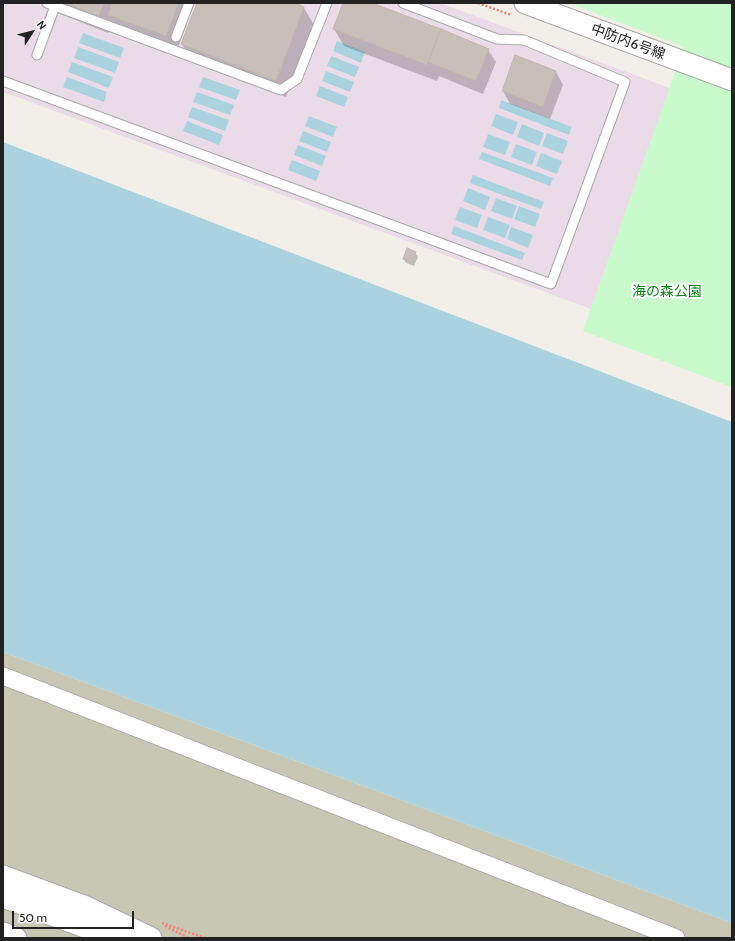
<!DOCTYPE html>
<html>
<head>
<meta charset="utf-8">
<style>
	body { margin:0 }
	#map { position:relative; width:735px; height:941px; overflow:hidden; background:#f2efe9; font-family:Cabin,sans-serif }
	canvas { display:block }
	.frame { position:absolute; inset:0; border:4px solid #222; pointer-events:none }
	.north { position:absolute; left:12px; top:12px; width:40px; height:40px; -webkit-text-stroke:3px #fff; paint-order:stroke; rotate:54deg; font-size:11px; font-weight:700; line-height:16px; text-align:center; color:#222 }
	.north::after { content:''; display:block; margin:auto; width:14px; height:18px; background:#222; clip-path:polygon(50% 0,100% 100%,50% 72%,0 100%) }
	.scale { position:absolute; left:12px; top:911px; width:122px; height:18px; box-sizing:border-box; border:2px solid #222; border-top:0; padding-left:5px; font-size:12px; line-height:14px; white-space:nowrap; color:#222; -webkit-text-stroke:3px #fff; paint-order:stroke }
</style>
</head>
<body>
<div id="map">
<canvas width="735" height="941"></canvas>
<div class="frame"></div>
<div class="north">N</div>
<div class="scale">50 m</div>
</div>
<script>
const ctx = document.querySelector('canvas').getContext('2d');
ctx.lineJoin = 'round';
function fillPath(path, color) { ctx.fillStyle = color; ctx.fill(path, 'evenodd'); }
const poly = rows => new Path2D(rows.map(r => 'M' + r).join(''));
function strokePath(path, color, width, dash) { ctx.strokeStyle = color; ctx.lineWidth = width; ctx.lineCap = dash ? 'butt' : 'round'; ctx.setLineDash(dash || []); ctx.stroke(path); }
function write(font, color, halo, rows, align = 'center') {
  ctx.font = font + ' Cabin,"Noto Sans JP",sans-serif'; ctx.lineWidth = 4; ctx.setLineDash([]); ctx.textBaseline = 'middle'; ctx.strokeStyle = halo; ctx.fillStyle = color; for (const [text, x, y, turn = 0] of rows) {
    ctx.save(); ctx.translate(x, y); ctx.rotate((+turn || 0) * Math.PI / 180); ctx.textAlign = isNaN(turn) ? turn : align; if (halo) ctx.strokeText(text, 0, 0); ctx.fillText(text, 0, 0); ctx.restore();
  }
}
fillPath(poly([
	[3,3,440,3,670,88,591,309,3,92]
]), '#ebdbe8');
fillPath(poly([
	[3,652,732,923,732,938,3,938]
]), '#c7c7b4');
fillPath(poly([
	[569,3,732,3,732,387,583,331,684,47]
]), '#c8facc');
fillPath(poly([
	[83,33,124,48,120,58,79,43],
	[337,41,365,52,361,63,333,51],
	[78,47,119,62,115,73,74,58],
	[331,56,359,67,355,77,327,66],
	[72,62,113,77,109,88,68,72],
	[326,71,354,82,350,92,322,81],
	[67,77,107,92,104,102,63,87],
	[203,77,240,90,236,100,199,87],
	[320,86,348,97,344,107,316,96],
	[197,92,234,105,230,115,193,102],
	[501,100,572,127,569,135,499,108],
	[192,107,229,120,225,131,188,117],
	[496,114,518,122,513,135,491,126],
	[309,116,337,127,333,137,305,126],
	[187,121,223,135,219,145,183,131],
	[522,124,544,133,539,146,517,137],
	[303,131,331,142,327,152,299,141],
	[547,133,568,141,563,154,542,146],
	[488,134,510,142,505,155,483,147],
	[3,142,732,422,732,923,3,652],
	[516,144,537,152,532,165,511,157],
	[298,145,326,156,322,166,294,155],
	[482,152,553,178,550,186,479,159],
	[541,153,562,161,557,174,536,166],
	[292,160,320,171,316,181,288,170],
	[473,175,544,202,541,209,470,183],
	[468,188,490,197,485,210,463,201],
	[496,198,517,206,512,219,491,211],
	[519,206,540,214,535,227,514,219],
	[460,207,482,215,477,228,455,220],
	[488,217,510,225,505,238,483,230],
	[454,226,525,253,522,260,451,234],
	[511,227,533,235,528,248,507,239]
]), '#aad3df');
fillPath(poly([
	[41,3,194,3,176,53,119,32,113,21,108,33,43,7],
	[198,3,292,3,304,8,314,25,286,97,192,61,182,44],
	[344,3,370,3,488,50,496,62,483,94,439,76,437,81,344,46,334,29],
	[516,57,556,72,563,85,550,119,510,104,503,91],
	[415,253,418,257,414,266,406,263,404,259]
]), '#0003');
const building = poly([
	[65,3,104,3,99,16,65,3],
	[112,3,179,3,166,36,108,15,112,3],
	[197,3,295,3,304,7,276,81,181,44,197,3],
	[343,3,372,3,441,29,427,65,333,29,343,3],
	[441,29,489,49,476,81,428,62,441,29],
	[515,55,556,71,543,107,502,91,515,55],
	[407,248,416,252,412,263,403,259,407,248]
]);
fillPath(building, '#c7bfb8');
strokePath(building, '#c4b6ab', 1);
const service = poly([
	[55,6,281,90,297,79,327,3],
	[176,37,189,3],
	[37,55,55,6,47,3],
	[3,81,551,284,625,82,524,40,497,39,403,3]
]);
const minor = poly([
	[3,676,676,938]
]);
const tertiary = poly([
	[525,3,732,80],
	[3,876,84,906,151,938],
	[3,897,115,938],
	[3,933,16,938]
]);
strokePath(service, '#a9a9a9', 11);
strokePath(minor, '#a9a9a9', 19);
strokePath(tertiary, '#a9a9a9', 23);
strokePath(poly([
	[478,3,511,15],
	[162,923,205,938],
	[165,926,189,938]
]), '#fa8072', 2.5, [2, 2]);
strokePath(service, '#fff', 9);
strokePath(minor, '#fff', 17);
strokePath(tertiary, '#fff', 21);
write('14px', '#222', '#fff', [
	["中防内6号線",628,42,20]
]);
write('14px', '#0c8416', '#fff', [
	["海の森公園",667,292]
]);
</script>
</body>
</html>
